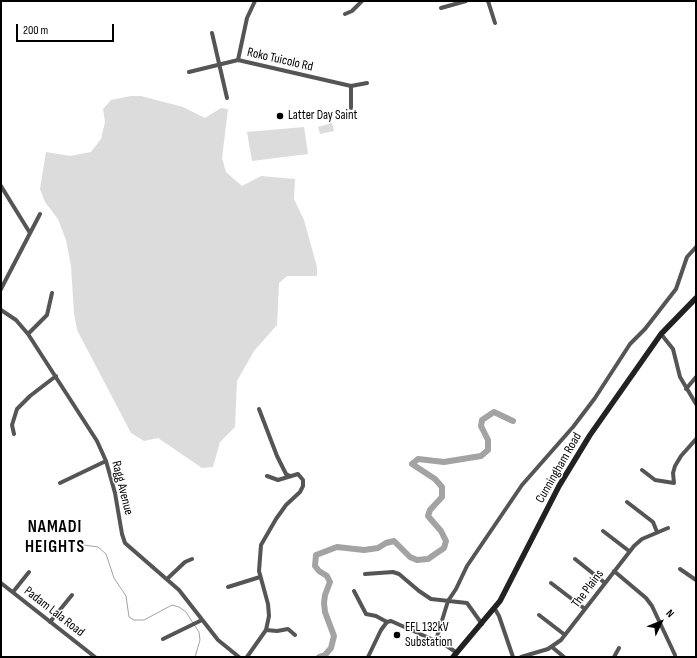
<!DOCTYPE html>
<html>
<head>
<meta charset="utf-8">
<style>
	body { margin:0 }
	#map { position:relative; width:697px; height:658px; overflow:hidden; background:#fff; font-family:"Sofia Sans Condensed",sans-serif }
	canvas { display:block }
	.frame { position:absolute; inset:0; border:2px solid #000; pointer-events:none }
	.north { position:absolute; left:641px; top:602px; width:40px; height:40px; -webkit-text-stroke:3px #fff; paint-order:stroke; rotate:47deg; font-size:11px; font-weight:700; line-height:16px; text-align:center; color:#000 }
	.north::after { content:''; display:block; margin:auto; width:14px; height:18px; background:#000; clip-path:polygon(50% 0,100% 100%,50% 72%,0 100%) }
	.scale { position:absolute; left:16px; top:24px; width:98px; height:18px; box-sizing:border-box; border:2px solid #000; border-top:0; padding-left:5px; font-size:12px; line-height:14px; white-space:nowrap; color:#000; -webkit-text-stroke:3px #fff; paint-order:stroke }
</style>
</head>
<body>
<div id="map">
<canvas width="697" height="658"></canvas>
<div class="frame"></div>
<div class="north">N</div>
<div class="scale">200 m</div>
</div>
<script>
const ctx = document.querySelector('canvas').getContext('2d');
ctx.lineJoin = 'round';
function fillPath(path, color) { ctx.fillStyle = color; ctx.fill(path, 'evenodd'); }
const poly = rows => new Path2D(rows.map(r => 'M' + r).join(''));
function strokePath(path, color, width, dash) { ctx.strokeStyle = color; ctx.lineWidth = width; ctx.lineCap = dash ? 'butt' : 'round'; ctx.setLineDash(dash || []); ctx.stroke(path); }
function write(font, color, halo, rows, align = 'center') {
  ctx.font = font + ' "Sofia Sans Condensed",sans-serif'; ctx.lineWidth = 3; ctx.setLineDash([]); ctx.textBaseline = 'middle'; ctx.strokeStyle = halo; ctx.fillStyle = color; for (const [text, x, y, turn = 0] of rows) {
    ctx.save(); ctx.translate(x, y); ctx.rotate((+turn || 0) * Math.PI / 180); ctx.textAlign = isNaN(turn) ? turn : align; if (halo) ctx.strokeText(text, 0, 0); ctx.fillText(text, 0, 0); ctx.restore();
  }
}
fillPath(poly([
	[131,96,141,96,183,107,205,118,221,108,228,109,222,158,226,172,242,186,261,176,295,179,294,199,304,220,317,267,317,276,287,276,279,283,277,325,254,351,237,381,235,427,220,442,213,467,202,468,158,438,144,441,131,433,77,330,74,313,71,266,66,240,58,219,45,202,40,189,46,152,70,156,91,152,101,139,105,122,103,109,111,100],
	[332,123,334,131,320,134,318,127],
	[304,127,308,154,252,161,247,132]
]), '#dcdcdc');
strokePath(poly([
	[84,545,98,547,106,554,114,578,126,596,129,617,134,620,144,620,172,605,179,607,186,612,193,623],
	[195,657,200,640,199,632,195,626]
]), '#a3a3a3', 1);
strokePath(poly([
	[319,657,325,655,331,648,334,636,325,612,324,603,325,595,330,582,327,576,319,571,315,566,316,555,337,547,364,550,378,548,386,543,394,541,410,557,417,560,428,559,444,548,446,541,441,531,428,516,430,510,442,497,442,487,435,479,412,464,418,459,444,462,481,456,488,450,488,440,481,426,482,420,494,412,513,421]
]), '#a3a3a3', 6);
strokePath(poly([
	[488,1,495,23],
	[441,8,466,1],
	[345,14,352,11,362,1],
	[212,33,227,98],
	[238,60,247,18,255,1],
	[189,72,238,60,351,86,367,83],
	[351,86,351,108],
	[1,186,30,233],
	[1,289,40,214],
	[1,310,16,320,28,334,97,441,106,461,115,493,122,534,125,543,179,590,218,640,239,657],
	[28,334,47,315,52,293],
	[661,334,673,349,680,377,696,404],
	[686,389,696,377],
	[259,409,277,456,286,474,290,476],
	[14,434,12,425,17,409,30,396,56,376],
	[642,470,655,480,674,483,673,473,675,466,681,456,696,439],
	[60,483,106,461],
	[627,502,653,522,657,532],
	[603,531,629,551],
	[575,559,605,583],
	[680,569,696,580],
	[614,571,646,598,652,606,675,655],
	[365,574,393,572,399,574,419,591,431,599,467,603,482,624],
	[167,579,185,562,192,559],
	[1,583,95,657],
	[551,583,585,609],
	[228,587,260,577],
	[354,591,366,614,376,616,387,622],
	[13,592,29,572],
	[495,609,499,616,513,657],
	[539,615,565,635],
	[50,622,72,595],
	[266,630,277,631,288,629,295,635],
	[163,639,202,620],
	[436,640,448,601,456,589,467,566,522,485,573,427,595,398,630,344,645,329,676,289,687,257,696,247],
	[552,647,564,657],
	[247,657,266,630,269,616,268,604,259,571,261,545,276,519,286,505,300,492,303,486,303,480,298,474,278,480,267,476],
	[368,657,381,630,387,622,391,621,447,646,457,653],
	[521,657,548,649,561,640,634,546,642,539,668,528],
	[614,657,619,648]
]), '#555', 4);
strokePath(poly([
	[453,657,500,601,559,486,590,435,661,334,696,298]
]), '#222', 5.5);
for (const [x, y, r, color] of [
	[280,116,4,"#000"],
	[397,635,4,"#000"]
]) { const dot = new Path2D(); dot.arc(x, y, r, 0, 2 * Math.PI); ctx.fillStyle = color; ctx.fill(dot); strokePath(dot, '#fff', 1.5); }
write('13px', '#000', '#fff', [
	["Roko Tuicolo Rd",280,60,13],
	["Cunningham Road",559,468,-60],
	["Ragg Avenue",122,488,76],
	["The Plains",588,589,-53],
	["Padam Lala Road",54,612,38]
]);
write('13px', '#000', '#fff', [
	["Latter Day Saint",288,116],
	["EFL 132kV",405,628],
	["Substation",405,643]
], 'left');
ctx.letterSpacing = '1px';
write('bold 17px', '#000', '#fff', [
	["NAMADI",55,528],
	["HEIGHTS",55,548]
]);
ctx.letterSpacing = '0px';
</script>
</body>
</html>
